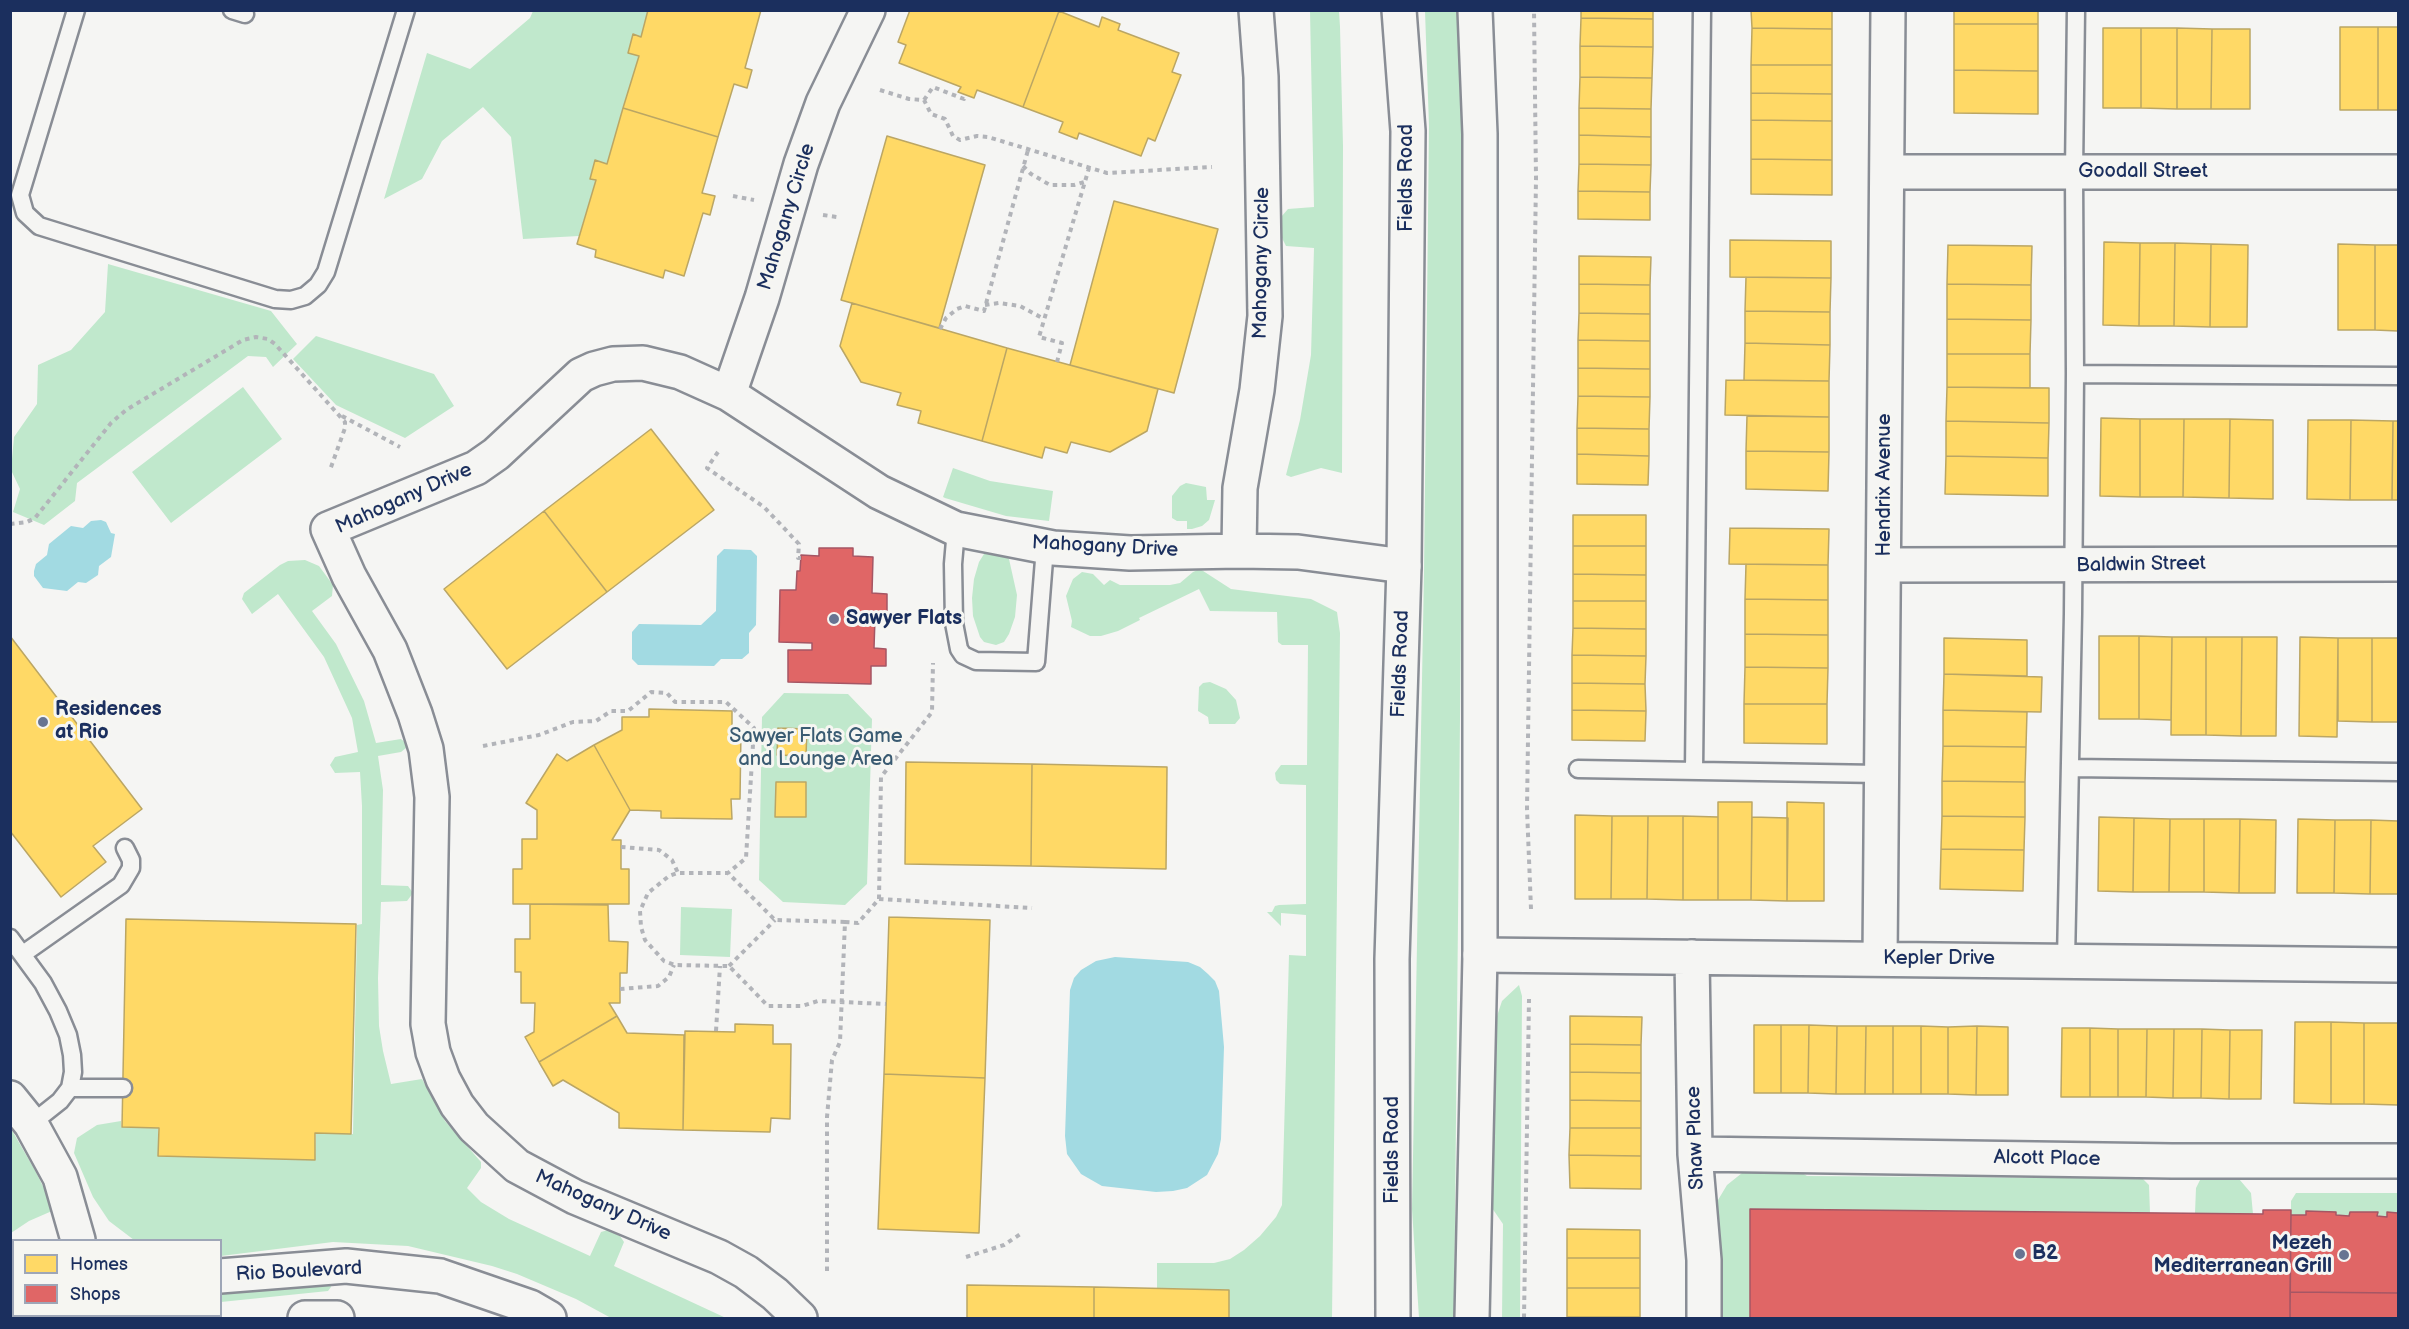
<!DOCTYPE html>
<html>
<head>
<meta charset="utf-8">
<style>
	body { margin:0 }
	#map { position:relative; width:2409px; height:1329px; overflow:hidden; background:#f5f5f3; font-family:"Balsamiq Sans",sans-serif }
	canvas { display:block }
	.frame { position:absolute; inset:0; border:12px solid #1b2f5e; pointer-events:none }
	.legend { position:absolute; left:12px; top:1239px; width:210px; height:78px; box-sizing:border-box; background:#f6f6f2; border:2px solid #9ea6b7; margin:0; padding:8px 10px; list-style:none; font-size:18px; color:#1b2f5e }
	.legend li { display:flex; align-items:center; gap:12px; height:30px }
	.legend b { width:30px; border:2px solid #9ea6b7 }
</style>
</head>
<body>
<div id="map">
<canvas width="2409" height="1329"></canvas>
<div class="frame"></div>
<ul class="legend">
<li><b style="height:16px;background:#ffd966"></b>Homes</li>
<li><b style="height:16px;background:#e06666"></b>Shops</li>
</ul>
</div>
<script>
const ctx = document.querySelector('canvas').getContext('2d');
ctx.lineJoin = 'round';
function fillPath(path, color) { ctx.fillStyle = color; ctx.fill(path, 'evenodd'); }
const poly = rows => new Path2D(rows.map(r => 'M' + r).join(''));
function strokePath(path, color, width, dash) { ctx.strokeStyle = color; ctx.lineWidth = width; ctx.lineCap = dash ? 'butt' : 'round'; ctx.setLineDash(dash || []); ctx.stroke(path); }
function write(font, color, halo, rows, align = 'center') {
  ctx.font = font + ' "Balsamiq Sans",sans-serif'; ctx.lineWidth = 6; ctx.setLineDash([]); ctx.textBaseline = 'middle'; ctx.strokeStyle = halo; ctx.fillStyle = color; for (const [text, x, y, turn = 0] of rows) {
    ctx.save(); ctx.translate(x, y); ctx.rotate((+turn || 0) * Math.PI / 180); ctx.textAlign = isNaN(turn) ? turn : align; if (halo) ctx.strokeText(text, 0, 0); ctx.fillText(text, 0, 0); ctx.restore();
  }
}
fillPath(poly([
	[1460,10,1466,119,1454,1318,1419,1318,1412,1209,1424,573,1429,126,1425,11],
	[533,11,648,11,641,37,633,35,628,52,639,56,607,164,595,160,590,178,596,180,579,236,523,239,511,137,483,107,442,141,422,179,384,199,427,53,470,69,530,18],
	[1310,11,1339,11,1340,27,1343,146,1342,473,1321,468,1291,477,1286,475,1300,420,1311,355,1314,248,1286,246,1282,238,1281,217,1288,209,1314,207],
	[108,264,271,311,297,344,273,367,266,357,248,356,77,483,75,501,44,525,13,512,20,489,11,470,14,437,37,404,38,365,71,350,105,312],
	[316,336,434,374,454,406,405,438,336,405,293,359],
	[243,387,282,439,171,523,132,472],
	[953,468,990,481,1053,491,1049,521,1006,516,945,498,943,497],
	[1186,483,1206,487,1207,500,1215,500,1209,520,1202,526,1192,529,1187,529,1187,521,1177,521,1172,518,1172,496,1180,486],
	[992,551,1005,555,1009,559,1017,595,1015,617,1009,634,1004,642,996,645,984,642,980,637,973,616,972,598,974,579,979,562,984,554],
	[305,560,319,566,333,585,332,596,312,611,336,644,364,701,376,743,401,739,407,744,406,748,401,752,378,756,383,790,381,885,408,886,413,893,407,901,381,902,378,978,379,1026,383,1051,391,1084,422,1079,445,1121,481,1162,481,1168,467,1188,481,1202,509,1219,590,1256,601,1232,608,1230,620,1236,624,1242,614,1266,726,1318,611,1318,576,1299,517,1274,492,1266,408,1246,333,1242,221,1256,220,1240,134,1240,109,1221,93,1197,74,1153,77,1138,97,1125,121,1121,121,1127,158,1128,158,1156,315,1160,316,1134,353,1134,357,925,362,924,362,806,360,772,335,773,330,765,335,757,358,752,352,718,324,657,278,594,252,614,242,599,244,593,280,565,288,561],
	[1200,569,1231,589,1311,599,1337,612,1340,633,1332,1318,1229,1318,1229,1290,1157,1288,1157,1263,1214,1263,1230,1259,1244,1250,1260,1236,1276,1217,1282,1205,1289,955,1306,956,1306,915,1281,913,1281,926,1267,912,1272,912,1275,906,1279,905,1306,904,1306,785,1280,784,1276,780,1275,773,1281,765,1307,765,1308,645,1282,645,1278,642,1277,612,1210,611,1199,589,1139,618,1140,620,1118,631,1101,636,1090,636,1071,627,1072,621,1066,596,1073,579,1082,572,1093,574,1104,585,1110,580,1120,585,1170,585,1180,583,1193,572],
	[1210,682,1226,689,1236,700,1240,718,1235,724,1209,724,1208,717,1198,711,1199,687,1203,683],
	[784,693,848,694,872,719,867,884,845,905,783,902,759,880,762,717],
	[681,907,732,909,730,957,680,955],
	[1519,985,1522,996,1520,1318,1502,1318,1503,1224,1492,1208,1495,1022,1502,1001],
	[10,1127,36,1172,51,1203,52,1211,29,1221,11,1233],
	[1795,1169,1807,1176,2076,1178,2081,1176,2138,1174,2149,1185,2150,1213,1751,1209,1750,1318,1719,1318,1714,1211,1718,1200,1727,1185,1742,1173,1751,1170],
	[2230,1173,2239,1179,2251,1193,2253,1214,2195,1213,2196,1188,2201,1178,2206,1174],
	[2296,1193,2398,1193,2398,1213,2388,1212,2387,1217,2377,1216,2377,1212,2350,1212,2349,1216,2336,1215,2335,1212,2306,1211,2306,1215,2291,1215,2291,1201],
	[330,1283,331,1287,328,1291,221,1302,221,1293,276,1284],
	[23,1316,98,1316,99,1318,23,1318]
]), '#c0e8cc');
fillPath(poly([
	[101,520,106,522,111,533,115,534,111,557,99,566,98,575,86,583,78,582,67,591,43,588,34,576,34,571,36,564,47,555,49,544,71,526,83,528,91,521],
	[724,549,751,550,757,556,756,625,749,633,749,653,742,659,721,659,714,666,638,665,632,659,632,632,639,624,701,625,716,611,717,556],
	[1115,957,1188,962,1200,967,1208,974,1215,981,1219,991,1224,1047,1221,1139,1218,1154,1207,1175,1187,1188,1173,1191,1156,1192,1102,1186,1081,1174,1067,1154,1065,1136,1070,990,1074,978,1081,970,1096,961]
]), '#a2dae2');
const homes = poly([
	[648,10,761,10,745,68,752,70,747,88,734,84,718,137,623,108,639,56,628,53,633,34,641,37,648,10],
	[910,10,1057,10,1059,11,1023,107,977,90,974,98,958,92,961,87,899,63,906,45,898,42,910,10],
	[1581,10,1653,10,1653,19,1581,18,1581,10],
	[1751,10,1832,10,1832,29,1752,28,1751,10],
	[1954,10,2038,10,2038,24,1954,24,1954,10],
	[1059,11,1099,27,1102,17,1120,24,1118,30,1179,53,1172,72,1181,75,1155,141,1148,138,1141,156,1079,133,1077,139,1059,132,1063,122,1023,107,1059,11],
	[1581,18,1653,19,1653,47,1580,46,1581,18],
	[1954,24,2038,24,2038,71,1954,70,1954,24],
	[2340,27,2378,27,2378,110,2340,110,2340,27],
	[2378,27,2398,27,2398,110,2378,110,2378,27],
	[1752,28,1832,29,1832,65,1751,65,1752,28],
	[2103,28,2141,28,2141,108,2103,108,2103,28],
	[2141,28,2177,28,2177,109,2141,108,2141,28],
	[2177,28,2212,29,2211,109,2177,109,2177,28],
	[2212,29,2250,29,2250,109,2211,109,2212,29],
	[1580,46,1653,47,1652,78,1580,77,1580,46],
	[1751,65,1832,65,1832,94,1751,93,1751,65],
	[1954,70,2038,71,2038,114,1954,113,1954,70],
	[1580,77,1652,78,1651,109,1579,108,1580,77],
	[1751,93,1832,94,1832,121,1751,120,1751,93],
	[623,108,718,137,702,193,715,196,710,215,703,213,684,276,665,270,663,278,595,257,596,250,577,244,596,180,590,179,595,160,607,164,623,108],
	[1579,108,1651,109,1651,137,1579,135,1579,108],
	[1751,120,1832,121,1832,160,1751,159,1751,120],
	[1579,135,1651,137,1651,165,1579,164,1579,135],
	[887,136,985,165,939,328,841,300,887,136],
	[1751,159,1832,160,1832,195,1751,194,1751,159],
	[1579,164,1651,165,1650,192,1578,191,1579,164],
	[1578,191,1650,192,1650,220,1578,219,1578,191],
	[1114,201,1218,229,1174,393,1070,365,1114,201],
	[1730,240,1831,241,1831,278,1730,277,1730,240],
	[2104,242,2140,243,2139,326,2103,325,2104,242],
	[2140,243,2175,243,2174,326,2139,326,2140,243],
	[2175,243,2211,244,2210,327,2174,326,2175,243],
	[2211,244,2248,245,2247,327,2210,327,2211,244],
	[2338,244,2375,245,2375,330,2338,330,2338,244],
	[1948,245,2032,246,2031,285,1947,284,1948,245],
	[2375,245,2398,245,2398,331,2375,330,2375,245],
	[1579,256,1651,257,1650,285,1579,284,1579,256],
	[1746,277,1831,278,1830,312,1745,311,1746,277],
	[1579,284,1650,285,1650,314,1579,313,1579,284],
	[1947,284,2031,285,2031,320,1947,319,1947,284],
	[852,303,1007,348,982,441,918,423,921,411,897,405,901,393,861,382,840,346,852,303],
	[1745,311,1830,312,1830,345,1745,343,1745,311],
	[1579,313,1650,314,1650,341,1578,340,1579,313],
	[1947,319,2031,320,2030,354,1947,354,1947,319],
	[1578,340,1650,341,1650,369,1578,368,1578,340],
	[1745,343,1830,345,1829,381,1744,380,1745,343],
	[1007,348,1158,389,1147,431,1110,452,1071,442,1067,453,1045,447,1042,458,982,441,1007,348],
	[1947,354,2030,354,2030,388,1947,387,1947,354],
	[1578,368,1650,369,1650,397,1578,396,1578,368],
	[1726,380,1829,381,1829,417,1725,415,1726,380],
	[1947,387,2049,388,2049,423,1946,421,1947,387],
	[1578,396,1650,397,1649,429,1577,428,1578,396],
	[1747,416,1829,417,1829,452,1746,451,1747,416],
	[2101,418,2140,419,2140,497,2100,496,2101,418],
	[2140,419,2184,419,2183,497,2140,497,2140,419],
	[2184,419,2230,419,2229,498,2183,497,2184,419],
	[2230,419,2273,420,2273,499,2229,498,2230,419],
	[2308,420,2351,420,2350,500,2307,499,2308,420],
	[2351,420,2393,421,2392,500,2350,500,2351,420],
	[1946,421,2049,423,2048,458,1946,456,1946,421],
	[2393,421,2398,421,2398,500,2392,500,2393,421],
	[1577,428,1649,429,1649,456,1577,454,1577,428],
	[651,429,714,510,607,592,544,511,651,429],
	[1746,451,1829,452,1828,491,1746,489,1746,451],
	[1577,454,1649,456,1648,485,1577,484,1577,454],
	[1946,456,2048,458,2048,496,1945,494,1946,456],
	[544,511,607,592,507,669,444,589,544,511],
	[1573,515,1646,515,1646,546,1573,546,1573,515],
	[1730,528,1829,529,1828,565,1729,564,1730,528],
	[1573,546,1646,546,1646,575,1573,574,1573,546],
	[1746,564,1828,565,1828,600,1745,599,1746,564],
	[1573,574,1646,575,1646,601,1573,601,1573,574],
	[1745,599,1828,600,1828,635,1745,634,1745,599],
	[1573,601,1646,601,1646,629,1573,628,1573,601],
	[1573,628,1646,629,1646,656,1572,655,1573,628],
	[1745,634,1828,635,1828,668,1745,667,1745,634],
	[10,636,142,809,93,846,106,862,61,897,10,831,10,636],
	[2099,636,2139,636,2139,719,2099,719,2099,636],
	[2139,636,2172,637,2171,720,2139,719,2139,636],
	[2172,637,2206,637,2206,735,2171,735,2172,637],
	[2206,637,2242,637,2241,736,2206,735,2206,637],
	[2242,637,2277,637,2276,736,2241,736,2242,637],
	[2300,637,2338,638,2337,737,2299,736,2300,637],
	[1944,638,2027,640,2027,676,1944,674,1944,638],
	[2338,638,2372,638,2372,722,2338,721,2338,638],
	[2372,638,2398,638,2398,722,2372,722,2372,638],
	[1572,655,1646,656,1645,684,1572,683,1572,655],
	[1745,667,1828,668,1827,704,1744,704,1745,667],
	[1944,674,2042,677,2041,712,1943,710,1944,674],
	[1572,683,1645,684,1646,711,1572,710,1572,683],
	[1744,704,1827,704,1827,744,1744,743,1744,704],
	[649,709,732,711,732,730,741,730,740,799,731,799,732,819,661,818,661,811,630,810,594,745,622,730,622,717,649,717,649,709],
	[1572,710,1646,711,1645,741,1572,740,1572,710],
	[1943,710,2027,712,2026,747,1943,746,1943,710],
	[778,728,807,729,806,756,777,755,778,728],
	[594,745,630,810,612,840,621,840,621,869,629,869,629,904,513,904,513,869,522,869,522,839,537,839,537,810,526,803,557,754,567,761,594,745],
	[1943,746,2026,747,2025,782,1942,781,1943,746],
	[906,762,1032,764,1031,866,905,864,906,762],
	[1032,764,1167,767,1166,869,1031,866,1032,764],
	[1942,781,2025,782,2025,817,1942,816,1942,781],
	[776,782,806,782,806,817,775,817,776,782],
	[1718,802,1752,802,1751,900,1718,900,1718,802],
	[1787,802,1824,803,1824,901,1787,901,1787,802],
	[1575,815,1612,816,1611,899,1575,899,1575,815],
	[1612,816,1648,816,1647,899,1611,899,1612,816],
	[1648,816,1683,816,1683,900,1647,899,1648,816],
	[1683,816,1718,817,1718,900,1683,900,1683,816],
	[1942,816,2025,817,2024,850,1941,849,1942,816],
	[1752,817,1788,818,1787,901,1751,900,1752,817],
	[2099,817,2134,818,2133,892,2098,891,2099,817],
	[2134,818,2170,819,2169,892,2133,892,2134,818],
	[2170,819,2204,819,2204,892,2169,892,2170,819],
	[2204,819,2240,819,2239,893,2204,892,2204,819],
	[2240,819,2276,820,2275,893,2239,893,2240,819],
	[2298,819,2335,820,2334,893,2297,893,2298,819],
	[2335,820,2371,820,2370,894,2334,893,2335,820],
	[2371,820,2398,821,2398,894,2370,894,2371,820],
	[1941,849,2024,850,2023,891,1940,889,1941,849],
	[530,904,608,905,609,941,628,942,627,973,620,973,620,1003,609,1003,617,1016,539,1062,525,1037,534,1032,535,1003,521,1003,521,972,515,972,515,939,530,939,530,904],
	[889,917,990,920,985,1078,884,1074,889,917],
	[126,919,356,924,351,1134,315,1133,315,1160,158,1156,159,1128,122,1127,126,919],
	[617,1016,627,1033,684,1035,683,1130,619,1128,619,1113,563,1080,553,1086,539,1062,617,1016],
	[1570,1016,1642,1017,1641,1045,1570,1044,1570,1016],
	[2295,1022,2331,1022,2331,1104,2294,1103,2295,1022],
	[2331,1022,2364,1023,2364,1104,2331,1104,2331,1022],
	[2364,1023,2398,1023,2398,1105,2364,1104,2364,1023],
	[735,1024,773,1025,773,1044,791,1044,790,1119,771,1118,770,1132,683,1130,685,1031,735,1032,735,1024],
	[1754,1025,1781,1025,1781,1093,1754,1093,1754,1025],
	[1781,1025,1809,1025,1808,1093,1781,1093,1781,1025],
	[1809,1025,1837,1026,1836,1094,1808,1093,1809,1025],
	[1837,1026,1866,1026,1865,1094,1836,1094,1837,1026],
	[1866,1026,1893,1026,1893,1094,1865,1094,1866,1026],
	[1893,1026,1921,1026,1921,1094,1893,1094,1893,1026],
	[1921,1026,1948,1027,1948,1094,1921,1094,1921,1026],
	[1977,1026,2008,1027,2008,1095,1976,1095,1977,1026],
	[1977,1026,1976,1095,1948,1094,1948,1027,1977,1026],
	[2062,1028,2090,1028,2090,1097,2061,1097,2062,1028],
	[2090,1028,2118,1029,2118,1097,2090,1097,2090,1028],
	[2118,1029,2147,1029,2146,1097,2118,1097,2118,1029],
	[2147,1029,2174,1029,2173,1098,2146,1097,2147,1029],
	[2174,1029,2202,1029,2201,1098,2173,1098,2174,1029],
	[2202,1029,2230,1030,2229,1099,2201,1098,2202,1029],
	[2230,1030,2262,1030,2261,1099,2229,1099,2230,1030],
	[1570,1044,1641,1045,1641,1073,1570,1072,1570,1044],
	[1570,1072,1641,1073,1641,1101,1570,1100,1570,1072],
	[884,1074,985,1078,979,1233,878,1229,884,1074],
	[1570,1100,1641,1101,1641,1128,1570,1128,1570,1100],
	[1570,1128,1641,1128,1641,1156,1569,1155,1570,1128],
	[1569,1155,1641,1156,1641,1189,1570,1188,1569,1155],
	[1567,1229,1640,1230,1640,1258,1567,1258,1567,1229],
	[1567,1258,1640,1258,1640,1288,1567,1288,1567,1258],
	[967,1285,1094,1287,1094,1318,967,1318,967,1285],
	[1094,1287,1229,1290,1229,1318,1094,1318,1094,1287],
	[1567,1288,1640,1288,1640,1317,1567,1317,1567,1288],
	[1567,1317,1640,1317,1640,1318,1567,1318,1567,1317]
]);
fillPath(homes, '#ffd966');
strokePath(homes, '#bba664', 1.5);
const shops = poly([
	[819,548,853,548,853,556,873,557,872,593,887,594,887,619,875,618,874,648,886,649,886,666,871,666,871,684,788,682,788,650,812,650,812,643,779,642,780,590,796,590,797,571,800,571,801,555,819,556,819,548],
	[1750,1209,2263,1214,2263,1210,2291,1210,2290,1318,1750,1318,1750,1209],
	[2306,1211,2336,1212,2336,1215,2349,1216,2350,1212,2378,1212,2377,1216,2387,1217,2387,1212,2398,1213,2398,1293,2290,1292,2291,1215,2306,1215,2306,1211],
	[2290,1292,2398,1293,2398,1318,2290,1318,2290,1292]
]);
fillPath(shops, '#e06666');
strokePath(shops, '#a55664', 1.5);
const lane = poly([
	[76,10,20,195,25,213,39,226,275,299,291,300,305,296,318,285,326,272,406,10],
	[232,10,245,14],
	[2075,374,2398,376],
	[956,529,953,564,954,623,959,649,963,655,976,661,1036,662,1045,547],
	[2071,768,2398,772],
	[1578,769,1880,774],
	[1694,770,1702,10],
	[10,938,43,983,58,1011,68,1035,72,1055,73,1072,70,1088,60,1101,31,1124],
	[23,954,121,885,131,868,131,860,125,848],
	[2066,960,2073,614,2075,374,2074,172,2076,10],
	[70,1088,123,1088]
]);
const street = poly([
	[1887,172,2398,172],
	[729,394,762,298,801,164,823,103,868,10],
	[1239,551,1240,488,1257,390,1265,316,1261,77,1256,10],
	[1884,565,2398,564],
	[1480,955,2398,965],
	[1692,957,1695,1154,1704,1260,1704,1318],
	[1880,959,1888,10],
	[1695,1154,2172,1161,2398,1161],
	[800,1318,775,1294,746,1272,719,1257,575,1197,517,1166,474,1127,457,1105,443,1079,433,1052,428,1024,432,797,426,749,415,714,390,650,349,576,328,529,476,468,496,454,581,375,594,369,613,364,643,363,680,372,729,394,879,492,956,529,1053,548,1130,553,1239,551,1298,552,1404,566]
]);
const secondary = poly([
	[10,1098,31,1124,60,1177,78,1240],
	[10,1266,14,1263],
	[220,1276,346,1266,440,1276,530,1307,549,1318],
	[135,1316,135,1318],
	[305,1318,337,1318],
	[1393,1318,1392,959,1404,566,1408,131,1399,10],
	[1472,1318,1480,955,1480,134,1475,10]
]);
strokePath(lane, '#898d95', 21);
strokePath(street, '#898d95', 38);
strokePath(secondary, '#898d95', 38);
strokePath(poly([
	[880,90,909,99,924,100,931,114,945,119,953,136,960,140,977,136,988,137,1107,173,1212,167],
	[924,100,933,87,964,99,966,95],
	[1023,166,1031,174,1050,185,1074,185,1084,182],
	[733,196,754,200],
	[823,215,837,217],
	[985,305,999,303,1020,306,1044,319],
	[940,329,946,318,957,309,965,306,984,311,1028,150],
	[1057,362,1062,343,1039,337,1089,168],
	[342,416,400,447],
	[718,452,707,468,764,507,799,544,798,558,801,558],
	[10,524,27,522,35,518,111,423,126,410,243,340,256,337,268,339,275,344,345,422,345,428,330,470],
	[483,746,539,735,573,722,596,721,611,711,628,711,651,692,667,693,675,702,726,702,754,728,746,858,728,873],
	[621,847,659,850,672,860,678,873],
	[879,899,1032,908],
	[1531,909,1527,809,1536,178,1534,10],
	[845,922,775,920,728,873,677,873,669,876,648,893,640,911,641,927,645,940,664,961,675,965,729,966,768,1006,802,1006,818,1001,886,1004],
	[729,966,775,920],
	[620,989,658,986,669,977,674,965],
	[716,1031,720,966],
	[966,1257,1004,1245,1022,1233],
	[827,1271,827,1117,832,1060,840,1042,845,922,858,923,879,899,881,777,932,712,933,663],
	[1524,1318,1529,999]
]), '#b2b4b9', 4, [4.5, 4.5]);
strokePath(lane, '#f5f5f3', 16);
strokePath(street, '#f5f5f3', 33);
strokePath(secondary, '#f5f5f3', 33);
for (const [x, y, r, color] of [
	[834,619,6,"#677492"],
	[43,722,6,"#677492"],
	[2020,1254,6,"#677492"],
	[2344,1255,6,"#677492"]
]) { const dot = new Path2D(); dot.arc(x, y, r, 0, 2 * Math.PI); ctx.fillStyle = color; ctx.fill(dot); strokePath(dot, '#f6f6f2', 2); }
write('20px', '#1b2f5e', '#f6f6f2', [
	["Goodall Street",2143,172],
	["Fields Road",1407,178,-90],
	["Mahogany Circle",787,217,-73],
	["Mahogany Circle",1262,263,-89],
	["Hendrix Avenue",1885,485,-90],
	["Mahogany Drive",404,499,-24],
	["Mahogany Drive",1105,547,3],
	["Baldwin Street",2141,565,-1],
	["Fields Road",1401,664,-88],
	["Kepler Drive",1939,959],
	["Shaw Place",1696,1138,-92],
	["Fields Road",1393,1150,-90],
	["Alcott Place",2047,1159,1],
	["Mahogany Drive",603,1206,24],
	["Rio Boulevard",299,1272,-3]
]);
write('bold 20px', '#1b2f5e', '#f6f6f2', [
	["Sawyer Flats",846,619],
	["Residences",55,710],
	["at Rio",55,733],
	["Mezeh",2332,1244,"right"],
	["Mediterranean Grill",2332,1267,"right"],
	["B2",2032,1254]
], 'left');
write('20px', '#3a5b72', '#f6f6f2', [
	["Sawyer Flats Game",816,737],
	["and Lounge Area",816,760]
]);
</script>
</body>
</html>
